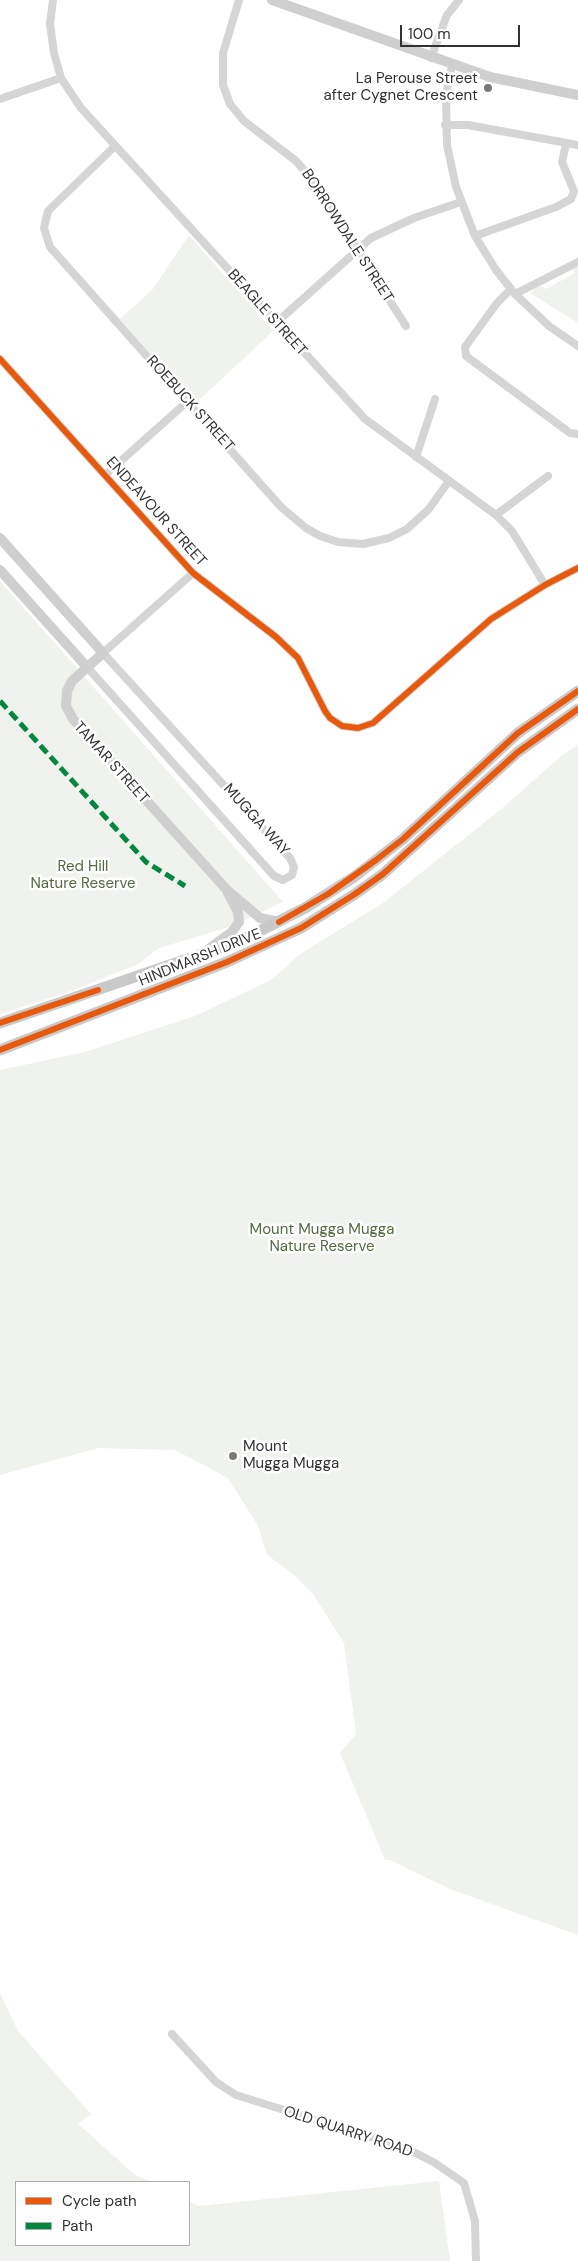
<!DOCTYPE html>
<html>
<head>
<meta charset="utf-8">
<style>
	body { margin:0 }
	#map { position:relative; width:578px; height:2261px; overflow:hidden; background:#fff; font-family:"DM Sans",sans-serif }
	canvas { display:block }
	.legend { position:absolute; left:15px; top:2181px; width:175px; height:65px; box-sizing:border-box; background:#fff; border:1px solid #adadad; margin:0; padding:6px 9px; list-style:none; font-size:15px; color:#313131 }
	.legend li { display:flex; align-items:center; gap:10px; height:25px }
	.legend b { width:25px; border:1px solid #adadad }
	.scale { position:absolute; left:400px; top:25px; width:120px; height:22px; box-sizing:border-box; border:2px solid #313131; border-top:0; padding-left:6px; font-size:15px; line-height:18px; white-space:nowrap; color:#313131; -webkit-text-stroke:4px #fff; paint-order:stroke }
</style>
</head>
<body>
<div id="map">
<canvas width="578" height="2261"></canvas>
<ul class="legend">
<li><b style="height:6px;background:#e8590c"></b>Cycle path</li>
<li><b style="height:6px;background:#00873e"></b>Path</li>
</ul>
<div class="scale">100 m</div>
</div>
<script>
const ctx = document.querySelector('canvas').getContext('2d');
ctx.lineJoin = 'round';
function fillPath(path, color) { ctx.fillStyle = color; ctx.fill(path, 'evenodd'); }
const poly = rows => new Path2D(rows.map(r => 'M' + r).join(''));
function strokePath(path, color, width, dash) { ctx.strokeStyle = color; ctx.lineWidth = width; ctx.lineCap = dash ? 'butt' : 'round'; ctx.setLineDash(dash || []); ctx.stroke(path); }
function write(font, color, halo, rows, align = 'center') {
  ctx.font = font + ' "DM Sans",sans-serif'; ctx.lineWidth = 5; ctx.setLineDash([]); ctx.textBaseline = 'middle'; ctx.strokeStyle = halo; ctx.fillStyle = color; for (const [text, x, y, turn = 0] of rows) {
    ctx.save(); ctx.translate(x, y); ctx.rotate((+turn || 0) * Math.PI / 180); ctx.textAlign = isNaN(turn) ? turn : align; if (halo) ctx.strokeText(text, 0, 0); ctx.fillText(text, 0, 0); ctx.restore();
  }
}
fillPath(poly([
	[189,235,273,331,195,404,120,319,152,290],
	[578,264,578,323,530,293,539,285,546,289,575,273,571,268],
	[0,581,283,902,229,927,159,948,138,964,66,993,0,1014],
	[578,745,578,1935,450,1889,390,1860,385,1860,340,1753,356,1734,344,1643,313,1594,293,1574,267,1555,258,1526,228,1478,175,1450,98,1448,0,1475,0,1070,85,1052,195,1016,273,979,300,954,383,903,500,810,565,753],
	[0,1993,18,2031,91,2114,78,2124,134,2174,151,2182,16,2182,16,2245,189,2245,189,2201,199,2206,439,2181,450,2261,0,2261]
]), '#f0f3ed');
strokePath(poly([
	[53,0,50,24,54,53,61,78,81,108,365,419,496,515,512,531,545,585],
	[239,0,223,53,223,85,230,104,244,121,296,161,311,178,406,326],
	[431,58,447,15,459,0],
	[452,65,446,95,447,145,456,187,475,236,496,270,515,294,549,326,578,346],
	[0,99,61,78],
	[445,125,468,125,578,145],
	[115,146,48,211,44,228,50,247,281,507,306,528,320,536,338,542,363,544,389,538,407,529,428,510,449,481],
	[475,236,556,207,571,199,574,191,562,162,566,144],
	[511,289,497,303,465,347,466,356,570,433,578,434],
	[515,294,578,262],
	[276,323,371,238,414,218,461,202],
	[0,359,193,573,276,637,298,658,325,711,330,718,342,726,358,728,373,723,491,619,545,585,578,568],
	[416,457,435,399],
	[105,475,188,401],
	[496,515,548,476],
	[87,667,274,876,283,880,292,875,294,867,290,858,103,653,193,573],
	[172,2034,216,2082,236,2095,406,2148,435,2163,464,2183,475,2221,476,2261]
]), '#d5d5d5', 8);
strokePath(poly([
	[272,0,490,77,578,95],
	[0,538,103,653,72,681,67,691,66,706,73,719,227,890,260,918,279,922],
	[0,570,87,667],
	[206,951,232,932,239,922,238,912,228,893]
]), '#cfcfcf', 10);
strokePath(poly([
	[0,1023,240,941,305,908,354,877,403,839,518,733,578,691],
	[0,1050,227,962,301,928,355,894,383,874,518,752,578,709]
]), '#c9c9c9', 11);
strokePath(poly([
	[0,701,146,862,185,886]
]), '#00873e', 5, [10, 5]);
strokePath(poly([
	[0,359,193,573,276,637,298,658,325,711,330,718,342,726,358,728,373,723,491,619,545,585,578,568],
	[279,922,328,894,376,860,403,839,518,733,578,691],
	[0,1023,98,990],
	[0,1050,227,962,301,928,355,894,383,874,518,752,578,709]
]), '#e8590c', 6);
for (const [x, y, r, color] of [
	[488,88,5,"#797979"],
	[233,1456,5,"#797979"]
]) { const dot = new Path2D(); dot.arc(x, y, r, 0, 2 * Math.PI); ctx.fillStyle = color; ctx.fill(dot); strokePath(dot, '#fff', 2); }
write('15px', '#313131', '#fff', [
	["La Perouse Street",478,79],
	["after Cygnet Crescent",478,96],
	["Mount",243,1447,"left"],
	["Mugga Mugga",243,1464,"left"]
], 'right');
write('15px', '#313131', '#fff', [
	["BORROWDALE STREET",347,236,57],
	["BEAGLE STREET",267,313,48],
	["ROEBUCK STREET",190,404,48],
	["ENDEAVOUR STREET",156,512,48],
	["TAMAR STREET",111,763,48],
	["MUGGA WAY",256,820,48],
	["HINDMARSH DRIVE",200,958,-22],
	["OLD QUARRY ROAD",348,2132,18]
]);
write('15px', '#526a42', '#fff', [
	["Red Hill",83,867],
	["Nature Reserve",83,884],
	["Mount Mugga Mugga",322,1230],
	["Nature Reserve",322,1247]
]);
</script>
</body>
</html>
